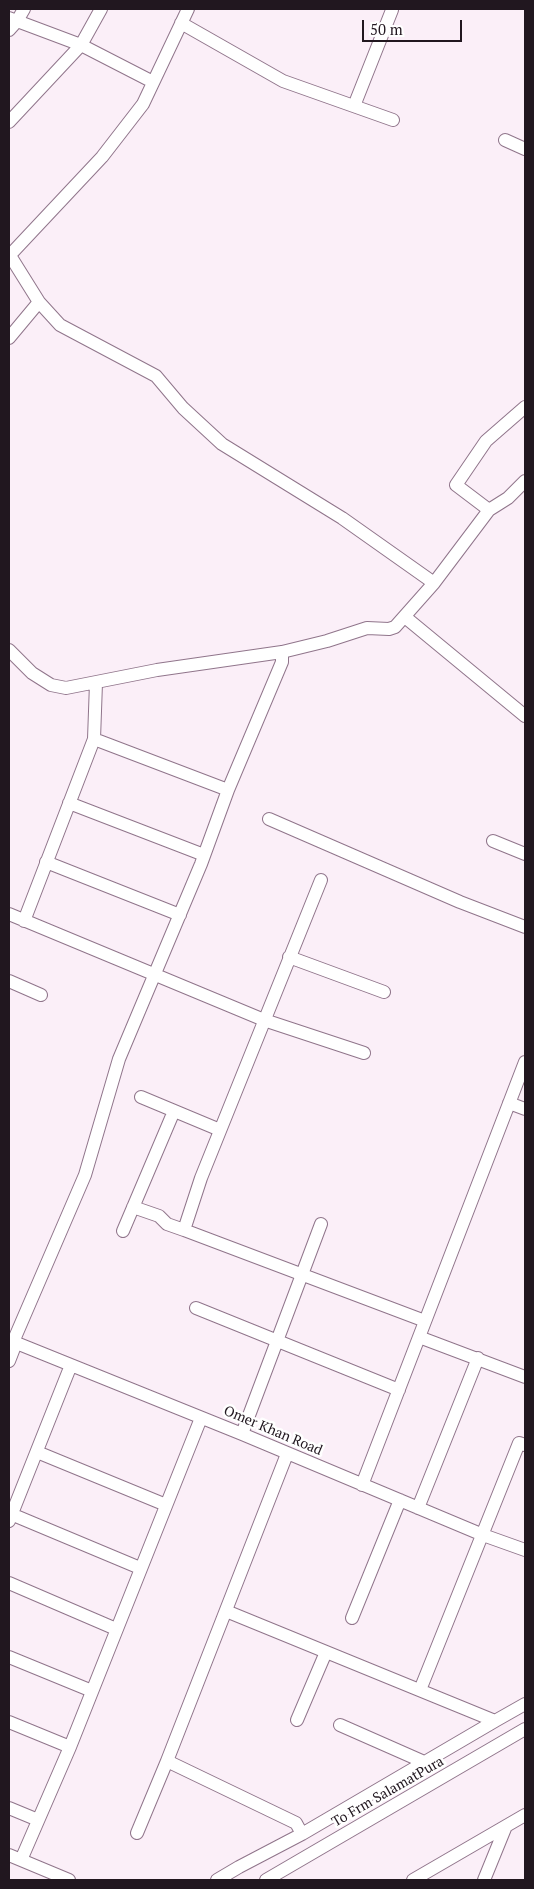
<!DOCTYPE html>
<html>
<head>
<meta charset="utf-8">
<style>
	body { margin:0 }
	#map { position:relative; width:534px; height:1889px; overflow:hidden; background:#fbeff8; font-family:"PT Serif",serif }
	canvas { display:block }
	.frame { position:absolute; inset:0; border:10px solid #21171f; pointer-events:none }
	.scale { position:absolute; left:362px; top:20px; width:100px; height:22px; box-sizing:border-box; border:2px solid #21171f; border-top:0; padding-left:6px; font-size:15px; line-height:18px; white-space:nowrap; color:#21171f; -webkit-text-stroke:4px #fff; paint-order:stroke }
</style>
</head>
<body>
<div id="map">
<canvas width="534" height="1889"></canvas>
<div class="frame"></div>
<div class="scale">50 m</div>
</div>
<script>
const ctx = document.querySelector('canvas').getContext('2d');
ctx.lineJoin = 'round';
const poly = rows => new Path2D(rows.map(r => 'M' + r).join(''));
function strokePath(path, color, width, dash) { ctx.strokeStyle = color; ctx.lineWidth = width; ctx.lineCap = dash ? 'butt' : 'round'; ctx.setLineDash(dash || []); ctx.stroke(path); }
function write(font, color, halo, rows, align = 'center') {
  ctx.font = font + ' "PT Serif",serif'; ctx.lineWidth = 5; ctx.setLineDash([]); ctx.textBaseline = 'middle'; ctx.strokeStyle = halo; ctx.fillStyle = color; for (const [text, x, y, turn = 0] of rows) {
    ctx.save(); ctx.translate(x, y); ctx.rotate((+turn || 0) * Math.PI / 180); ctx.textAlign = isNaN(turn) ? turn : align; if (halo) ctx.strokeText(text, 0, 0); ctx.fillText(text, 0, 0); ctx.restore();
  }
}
const street = poly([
	[9,18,81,45,153,82],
	[181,23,283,81,393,120],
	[9,30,17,21,24,9],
	[354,106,392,10],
	[9,122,81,45,101,9],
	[505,140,525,149],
	[9,254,39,302,60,325,156,376,183,408,222,444,342,518,434,583],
	[10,255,102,157,143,104,188,9],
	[9,338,39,302],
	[489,510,508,498,525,481],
	[405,617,525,716],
	[9,650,32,673,51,685,66,688,157,670,282,652,327,641,367,628,389,629,395,627,434,583,489,510,456,485,486,441,525,407],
	[94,739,228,790],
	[69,803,204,855],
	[269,819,460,902,525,927],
	[493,841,525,854],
	[46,862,180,915],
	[321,880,201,1178,184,1230,425,1321],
	[9,914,264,1020,364,1053],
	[24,921,94,739,96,683],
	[289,957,384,992],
	[9,981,41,995],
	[141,1097,220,1130],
	[509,1103,525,1109],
	[133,1207,159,1216,167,1224,184,1230],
	[123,1231,174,1111],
	[196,1308,399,1390],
	[419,1337,525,1377],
	[9,1340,242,1434,483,1535,525,1550],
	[13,1342,85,1175,119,1059,201,864,228,790,282,662,282,652],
	[9,1361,16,1343],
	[242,1434,321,1224],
	[37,1452,166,1505],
	[287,1454,167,1761,296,1823,302,1834],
	[362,1485,525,1062],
	[418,1508,478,1358],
	[11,1514,140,1568],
	[9,1521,71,1365],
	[9,1583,116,1629],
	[226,1611,495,1721,525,1704],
	[352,1618,400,1500],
	[9,1657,92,1691],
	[420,1690,519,1443,525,1445],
	[297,1720,326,1652],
	[9,1722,70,1747],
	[340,1725,424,1762],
	[9,1808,38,1820],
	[137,1833,167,1761],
	[9,1855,21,1860],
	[69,1880,21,1860,70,1747,201,1418],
	[217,1880,239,1867,302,1834,495,1721],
	[266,1880,525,1729],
	[413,1880,525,1815],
	[484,1880,506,1826]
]);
strokePath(street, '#90758b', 14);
strokePath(street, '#fff', 12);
write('14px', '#21171f', '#fff', [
	["Omer Khan Road",273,1431,23],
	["To Frm SalamatPura",388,1792,-30]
]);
</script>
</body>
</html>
